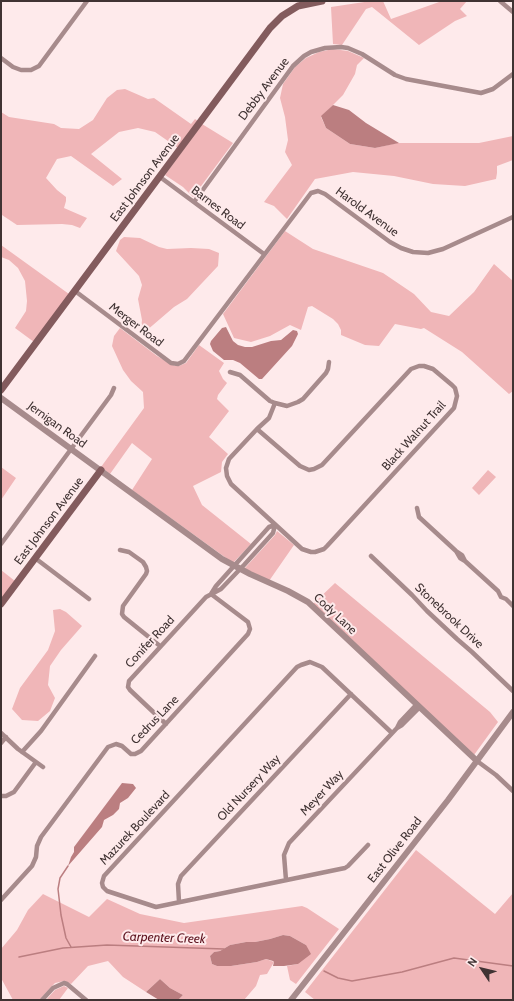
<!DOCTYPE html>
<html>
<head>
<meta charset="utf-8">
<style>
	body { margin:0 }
	#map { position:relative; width:514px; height:1001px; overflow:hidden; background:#feeaeb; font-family:Cabin,sans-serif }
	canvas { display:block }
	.frame { position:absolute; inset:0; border:2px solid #403333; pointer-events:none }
	.north { position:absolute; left:462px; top:949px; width:40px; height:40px; -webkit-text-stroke:3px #feeaeb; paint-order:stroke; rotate:305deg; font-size:11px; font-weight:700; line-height:16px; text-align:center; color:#403333 }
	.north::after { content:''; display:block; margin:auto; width:14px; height:18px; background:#403333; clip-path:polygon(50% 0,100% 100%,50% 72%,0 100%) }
</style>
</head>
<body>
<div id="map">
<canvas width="514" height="1001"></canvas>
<div class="frame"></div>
<div class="north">N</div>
</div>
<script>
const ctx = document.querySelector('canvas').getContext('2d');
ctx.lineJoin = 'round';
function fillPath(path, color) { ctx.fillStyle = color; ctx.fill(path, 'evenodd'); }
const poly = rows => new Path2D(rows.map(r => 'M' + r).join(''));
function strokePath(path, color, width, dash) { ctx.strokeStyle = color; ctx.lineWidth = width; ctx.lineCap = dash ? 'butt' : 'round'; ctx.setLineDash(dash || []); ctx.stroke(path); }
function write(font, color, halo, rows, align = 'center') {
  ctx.font = font + ' Cabin,sans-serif'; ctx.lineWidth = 4; ctx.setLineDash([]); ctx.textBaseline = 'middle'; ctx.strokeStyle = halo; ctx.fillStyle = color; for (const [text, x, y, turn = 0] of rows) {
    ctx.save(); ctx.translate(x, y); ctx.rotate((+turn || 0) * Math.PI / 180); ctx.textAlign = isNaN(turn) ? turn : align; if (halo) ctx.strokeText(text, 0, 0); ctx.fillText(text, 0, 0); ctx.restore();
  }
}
fillPath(poly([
	[371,1,383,1,391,19,442,1,467,1,460,9,467,16,455,21,419,45,372,7,366,9,342,45,333,44,331,7],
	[333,49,348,51,364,58,357,65,355,74,343,95,321,117,326,128,350,144,375,148,397,143,479,143,513,136,513,160,497,166,497,173,496,179,465,186,433,184,394,176,353,172,315,179,287,219,274,206,264,202,292,165,285,152,288,140,285,117,280,98,283,84,295,67,306,58,319,52],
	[125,89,148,99,154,98,191,124,195,119,198,121,178,148,155,132,138,128,119,132,91,154,122,179,113,186,71,156,57,159,46,178,57,190,66,197,66,201,64,208,87,218,80,228,72,225,62,224,17,225,2,215,1,216,1,112,9,117,54,124,61,128,79,129,93,120,107,98,117,90],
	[202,124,233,143,193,197,183,187,165,175],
	[285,231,313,249,383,273,414,294,431,312,449,316,474,292,494,264,513,281,513,391,509,394,462,352,424,328,421,329,395,324,379,346,365,345,341,335,341,330,338,324,333,319,312,306,308,307,301,330,290,325,270,336,251,342,234,338,223,314],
	[124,237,140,238,159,247,167,249,191,248,209,249,219,253,218,266,187,299,174,307,146,331,142,333,141,329,142,320,138,299,142,285,139,276,116,251,120,240],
	[1,245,69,294,34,342,15,328,26,311,27,301,25,281,18,268,9,260,1,257],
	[120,328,157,356,175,366,179,366,186,363,199,345,224,363,219,371,223,379,227,383,218,395,217,399,229,411,209,437,228,454,222,462,221,472,193,486,202,505,251,544,233,563,132,490,152,459,132,443,110,474,101,467,144,408,143,392,131,381,123,370,112,346,114,336],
	[1,467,16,478,1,500],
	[488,470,496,477,479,495,472,488],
	[277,531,294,545,269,581,244,569,275,535],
	[1,570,15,581,1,599],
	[335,583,490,712,498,722,474,755,313,604],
	[60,609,66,612,82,626,61,650,50,666,48,685,55,698,50,711,38,721,22,720,12,709,20,688,48,650,55,631,53,610],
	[416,850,495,914,513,893,513,1000,315,1000,305,992],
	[43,894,89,917,107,899,140,914,184,923,302,906,307,908,339,929,296,984,290,980,287,966,298,964,306,945,290,936,283,935,270,939,255,942,246,942,230,945,220,951,214,952,210,956,212,964,217,966,231,966,257,962,266,959,274,962,267,974,260,975,256,986,244,1000,178,1000,183,995,170,988,160,979,146,992,123,977,108,961,88,966,71,984,64,981,55,983,39,1000,13,1000,1,978,1,949,17,930,28,910],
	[64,986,68,988,59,1000,46,1000,55,990]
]), '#f0b6b8');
fillPath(poly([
	[333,105,349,110,366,123,399,143,375,148,350,144,326,128,321,116],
	[226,327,233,341,238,345,245,347,252,347,271,341,281,340,293,330,297,331,298,334,292,346,262,379,259,379,240,363,233,360,224,360,213,351,210,344,211,341,222,328],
	[122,783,133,784,136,788,128,798,120,803,119,809,113,815,104,820,102,827,68,866,71,857,74,852,74,847],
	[283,935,290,936,306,945,311,954,298,964,284,966,273,966,274,962,273,961,266,959,257,962,231,966,217,966,212,964,210,956,214,952,220,951,230,945,246,942,255,942,270,939],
	[160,979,170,988,183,995,178,1000,159,1000,146,992]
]), '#bb7e80');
strokePath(poly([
	[68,866,60,878,58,889,61,915,66,938,71,947],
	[19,957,63,948,107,945,224,949],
	[324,971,338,978,352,981,402,972,454,958,513,966]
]), '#bb7e80', 1.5);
strokePath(poly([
	[500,1,513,12],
	[1,58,13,67,21,70,31,70,39,66,87,1],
	[160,177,264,254],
	[194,202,293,66,304,56,311,52,325,48,341,47,348,48,362,54,395,75,406,79,481,93,493,89,513,74],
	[75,291,171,363,178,364,184,361,187,357,311,193,318,191,325,194,390,242,401,248,413,252,428,253,443,249,513,217],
	[230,372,240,375,270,401,275,403,287,406,298,402,303,399,326,373,328,369,329,362],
	[257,429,300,466,309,470,314,469,322,465,411,369,419,366,424,366,433,369,452,385,455,388,457,396,454,408,327,546,324,549,315,552,311,552,302,549,231,484,227,476,226,468,229,459,257,429,269,418,275,403],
	[417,508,419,517,456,551,462,555,465,561],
	[1,544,111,395,114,388],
	[120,550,129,552,143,562,146,567,147,571,146,574,123,606,122,614,124,617,160,646],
	[456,551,460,558,465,561,498,591,501,597,506,599,513,606],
	[371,556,412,595,427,611,457,639,472,652,513,691],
	[35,558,89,599],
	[211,594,216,586,269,527,275,525],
	[166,724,130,690,128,687,129,681,206,597,221,589,244,565,273,533,275,525],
	[397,728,402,725,420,707],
	[1,733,18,749,43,767],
	[1,743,6,737],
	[22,752,41,731,95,656],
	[477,761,496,775,513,791],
	[1,796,6,796,14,792,36,762],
	[368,845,348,866,345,868,156,907,107,891,103,887,102,883,104,876,297,667,301,665,310,662,322,667,392,733],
	[286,880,284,855,289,843,397,728,400,722,417,704],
	[1,900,32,866,36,857,37,846,41,837,108,747,116,744,122,746,131,754,135,754,141,751,248,634,250,629,248,622,211,594],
	[179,902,178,884,181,876,351,694],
	[42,1000,53,988,64,983,67,984,86,1000]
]), '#a78b8c', 4.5);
strokePath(poly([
	[1,398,222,559,250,574,288,591,308,602,477,761],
	[291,1000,448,800,513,712]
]), '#a78b8c', 6);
strokePath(poly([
	[1,390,270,28,282,16,298,6,322,1],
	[1,604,101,470]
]), '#835b5d', 7);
write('12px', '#403333', '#feeaeb', [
	["Debby Avenue",264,89,-53],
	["East Johnson Avenue",145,178,-53],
	["Barnes Road",218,208,37],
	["Harold Avenue",367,212,36],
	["Merger Road",136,325,37],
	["Jernigan Road",57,425,36],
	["Black Walnut Trail",414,436,-48],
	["East Johnson Avenue",49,521,-53],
	["Cody Lane",335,614,43],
	["Stonebrook Drive",449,616,43],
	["Conifer Road",150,642,-47],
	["Cedrus Lane",155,720,-46],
	["Old Nursery Way",249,788,-47],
	["Meyer Way",322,793,-47],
	["Mazurek Boulevard",135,828,-47],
	["East Olive Road",395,850,-52]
]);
write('italic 13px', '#5e131f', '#feeaeb', [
	["Carpenter Creek",164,938,2]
]);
</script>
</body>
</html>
